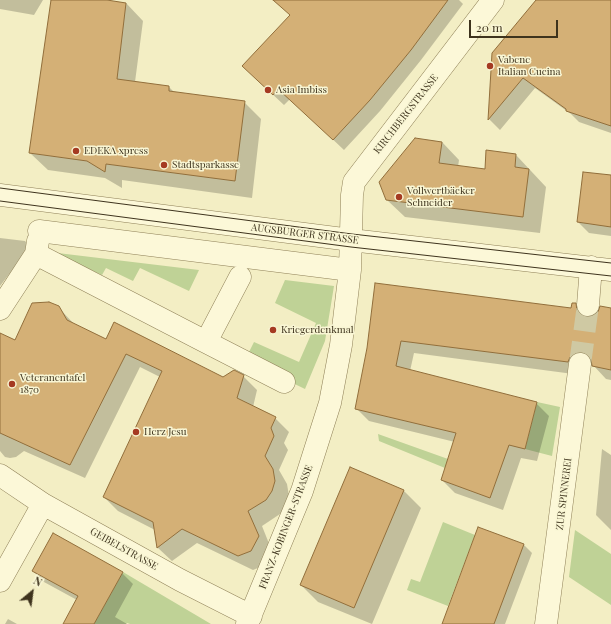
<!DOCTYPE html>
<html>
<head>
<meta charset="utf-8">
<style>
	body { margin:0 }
	#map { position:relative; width:611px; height:624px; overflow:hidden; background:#f3eec4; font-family:"Playfair Display",serif }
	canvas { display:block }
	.north { position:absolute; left:12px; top:572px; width:40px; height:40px; -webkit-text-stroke:3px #f9f6d4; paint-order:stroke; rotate:29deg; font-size:11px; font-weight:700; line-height:16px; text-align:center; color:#3e331d }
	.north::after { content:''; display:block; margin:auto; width:14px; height:18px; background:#3e331d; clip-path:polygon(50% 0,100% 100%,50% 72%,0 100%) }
	.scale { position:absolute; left:469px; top:20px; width:89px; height:18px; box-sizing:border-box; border:2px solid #3e331d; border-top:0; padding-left:5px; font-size:12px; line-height:14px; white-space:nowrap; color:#3e331d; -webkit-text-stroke:3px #f9f6d4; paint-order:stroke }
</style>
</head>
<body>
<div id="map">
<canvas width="611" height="624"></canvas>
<div class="north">N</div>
<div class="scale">20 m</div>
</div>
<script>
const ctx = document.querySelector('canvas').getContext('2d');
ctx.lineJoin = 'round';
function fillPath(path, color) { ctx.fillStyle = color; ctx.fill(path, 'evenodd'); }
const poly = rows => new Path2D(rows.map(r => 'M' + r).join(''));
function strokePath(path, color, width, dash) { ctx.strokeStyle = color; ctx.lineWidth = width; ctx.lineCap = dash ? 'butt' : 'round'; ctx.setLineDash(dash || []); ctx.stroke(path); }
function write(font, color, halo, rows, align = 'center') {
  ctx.font = font + ' "Playfair Display",serif'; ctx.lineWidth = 3; ctx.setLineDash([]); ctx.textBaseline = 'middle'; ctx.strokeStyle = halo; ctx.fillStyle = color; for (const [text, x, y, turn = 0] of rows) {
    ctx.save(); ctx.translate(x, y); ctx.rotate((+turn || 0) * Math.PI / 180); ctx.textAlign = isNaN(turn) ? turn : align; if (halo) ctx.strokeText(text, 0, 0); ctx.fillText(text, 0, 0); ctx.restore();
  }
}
fillPath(poly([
	[41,251,199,270,189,291,140,268,133,281,106,268,102,275,77,264],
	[285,280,334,286,325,341,305,389,245,360,254,342,299,362,316,323,275,303],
	[537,402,560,407,552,456,525,449],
	[378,434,448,459,445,468,379,441],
	[443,522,475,535,448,606,407,590,411,579,420,582],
	[575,530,611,554,611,605,569,577],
	[123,572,211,624,130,624,127,623,126,624,94,624]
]), '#bfd296');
fillPath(poly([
	[0,0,43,0,34,15,0,9],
	[52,0,100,0,126,3,143,21,135,82,169,87,175,93,244,102,261,119,252,198,122,180,122,188,105,178,48,170,30,153],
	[273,0,459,0,463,4,421,60,380,111,344,150,290,99,284,105,254,77,291,15],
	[538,0,611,0,611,133,579,122,571,114,535,88,500,130,489,119,493,53],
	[442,142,459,160,458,167,486,170,487,151,516,155,546,187,540,233,405,217,387,200],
	[611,176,611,236,589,233,578,222],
	[0,238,25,241,30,247,0,286],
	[376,284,572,309,575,304,588,317,594,317,611,309,611,380,606,379,593,365,588,365,581,375,414,353,410,371,536,403,549,416,537,461,521,458,503,510,455,493,442,480,455,442,369,421,356,408,368,348],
	[58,307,75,325,106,340,223,378,243,376,257,390,253,407,275,418,289,432,284,443,288,450,279,470,287,484,289,496,286,505,280,514,262,526,272,551,265,565,253,570,197,543,172,561,158,548,155,530,118,511,104,497,160,377,140,367,85,478,24,451,16,457,10,458,5,457,0,451,0,340,15,342],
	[602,449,611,455,611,530,596,515],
	[350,468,404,491,421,508,372,624,318,602,301,585],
	[524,545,532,553,505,624,443,624],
	[33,571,122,573,133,584,115,617,127,624,64,624,77,600,44,582],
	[8,619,17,624,5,624]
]), '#0003');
const building = poly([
	[51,0,107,0,126,3,117,79,169,86,169,91,245,101,235,181,106,164,105,172,87,161,29,153,51,0],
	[273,0,448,0,411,50,370,100,333,140,278,89,273,95,242,66,290,15,273,0],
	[536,0,611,0,611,126,566,111,566,109,523,78,488,120,492,53,536,0],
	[415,138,442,142,439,163,485,169,486,150,516,154,515,167,529,169,523,217,386,200,379,182,415,138],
	[583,172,611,175,611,227,577,222,583,172],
	[375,283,571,308,572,303,576,303,577,311,581,315,587,317,594,316,598,312,600,306,611,308,611,370,592,366,591,359,588,354,582,352,575,353,570,357,568,362,401,341,396,366,537,402,525,449,509,445,490,498,441,480,456,433,355,409,367,348,375,283],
	[49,302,59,306,67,320,106,339,114,322,223,377,234,370,244,375,237,398,276,417,271,428,274,436,265,456,273,469,275,481,272,491,266,500,248,511,259,536,251,551,238,556,182,529,157,548,153,522,103,497,162,371,126,354,70,465,0,433,0,333,15,340,32,303,49,302],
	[350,467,404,490,354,608,300,585,350,467],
	[478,527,524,544,494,624,442,624,478,527],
	[53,533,123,572,94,624,63,624,78,596,32,571,53,533]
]);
fillPath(building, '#d4b076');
strokePath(building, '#916e3b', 1);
strokePath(poly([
	[580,364,588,305]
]), '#cfc9a3', 22, [22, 11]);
const minor = poly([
	[0,195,351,240,611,270],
	[39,231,350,270],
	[36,254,206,342,240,277],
	[588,305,591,267],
	[0,309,36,254,38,241],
	[206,342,284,382],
	[0,475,43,504,180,580,251,616],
	[0,581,43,504],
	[247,624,302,491,330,403,341,345,350,270,352,195,354,182,493,0],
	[546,624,580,364]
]);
strokePath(minor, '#8f8058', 23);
strokePath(minor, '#fcf8d8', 22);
strokePath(poly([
	[0,188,352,234,611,263],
	[0,201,351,247,611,276]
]), '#3e331d', 1);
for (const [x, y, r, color] of [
	[490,66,4,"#a53a22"],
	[268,90,4,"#a53a22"],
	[76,151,4,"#a53a22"],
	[164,165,4,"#a53a22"],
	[399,197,4,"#a53a22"],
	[273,330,4,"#a53a22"],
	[12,384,4,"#a53a22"],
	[136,432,4,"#a53a22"]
]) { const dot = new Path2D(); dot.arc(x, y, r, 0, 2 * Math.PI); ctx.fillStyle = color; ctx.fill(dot); strokePath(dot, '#f9f6d4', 1.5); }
write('10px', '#3e331d', '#f9f6d4', [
	["Vabene",498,60],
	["Italian Cucina",498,72],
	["Asia Imbiss",276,90],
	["EDEKA xpress",84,151],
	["Stadtsparkasse",172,165],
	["Vollwertbäcker",407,191],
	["Schneider",407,203],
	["Kriegerdenkmal",281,330],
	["Veteranentafel",20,378],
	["1870",20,390],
	["Herz Jesu",144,432]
], 'left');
write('10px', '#3e331d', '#f9f6d4', [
	["KIRCHBERGSTRASSE",406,114,-52],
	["AUGSBURGER STRASSE",305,234,7],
	["ZUR SPINNEREI",564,494,-83],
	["FRANZ-KOBINGER-STRASSE",286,527,-69],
	["GEIBELSTRASSE",124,549,29]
]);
</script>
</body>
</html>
